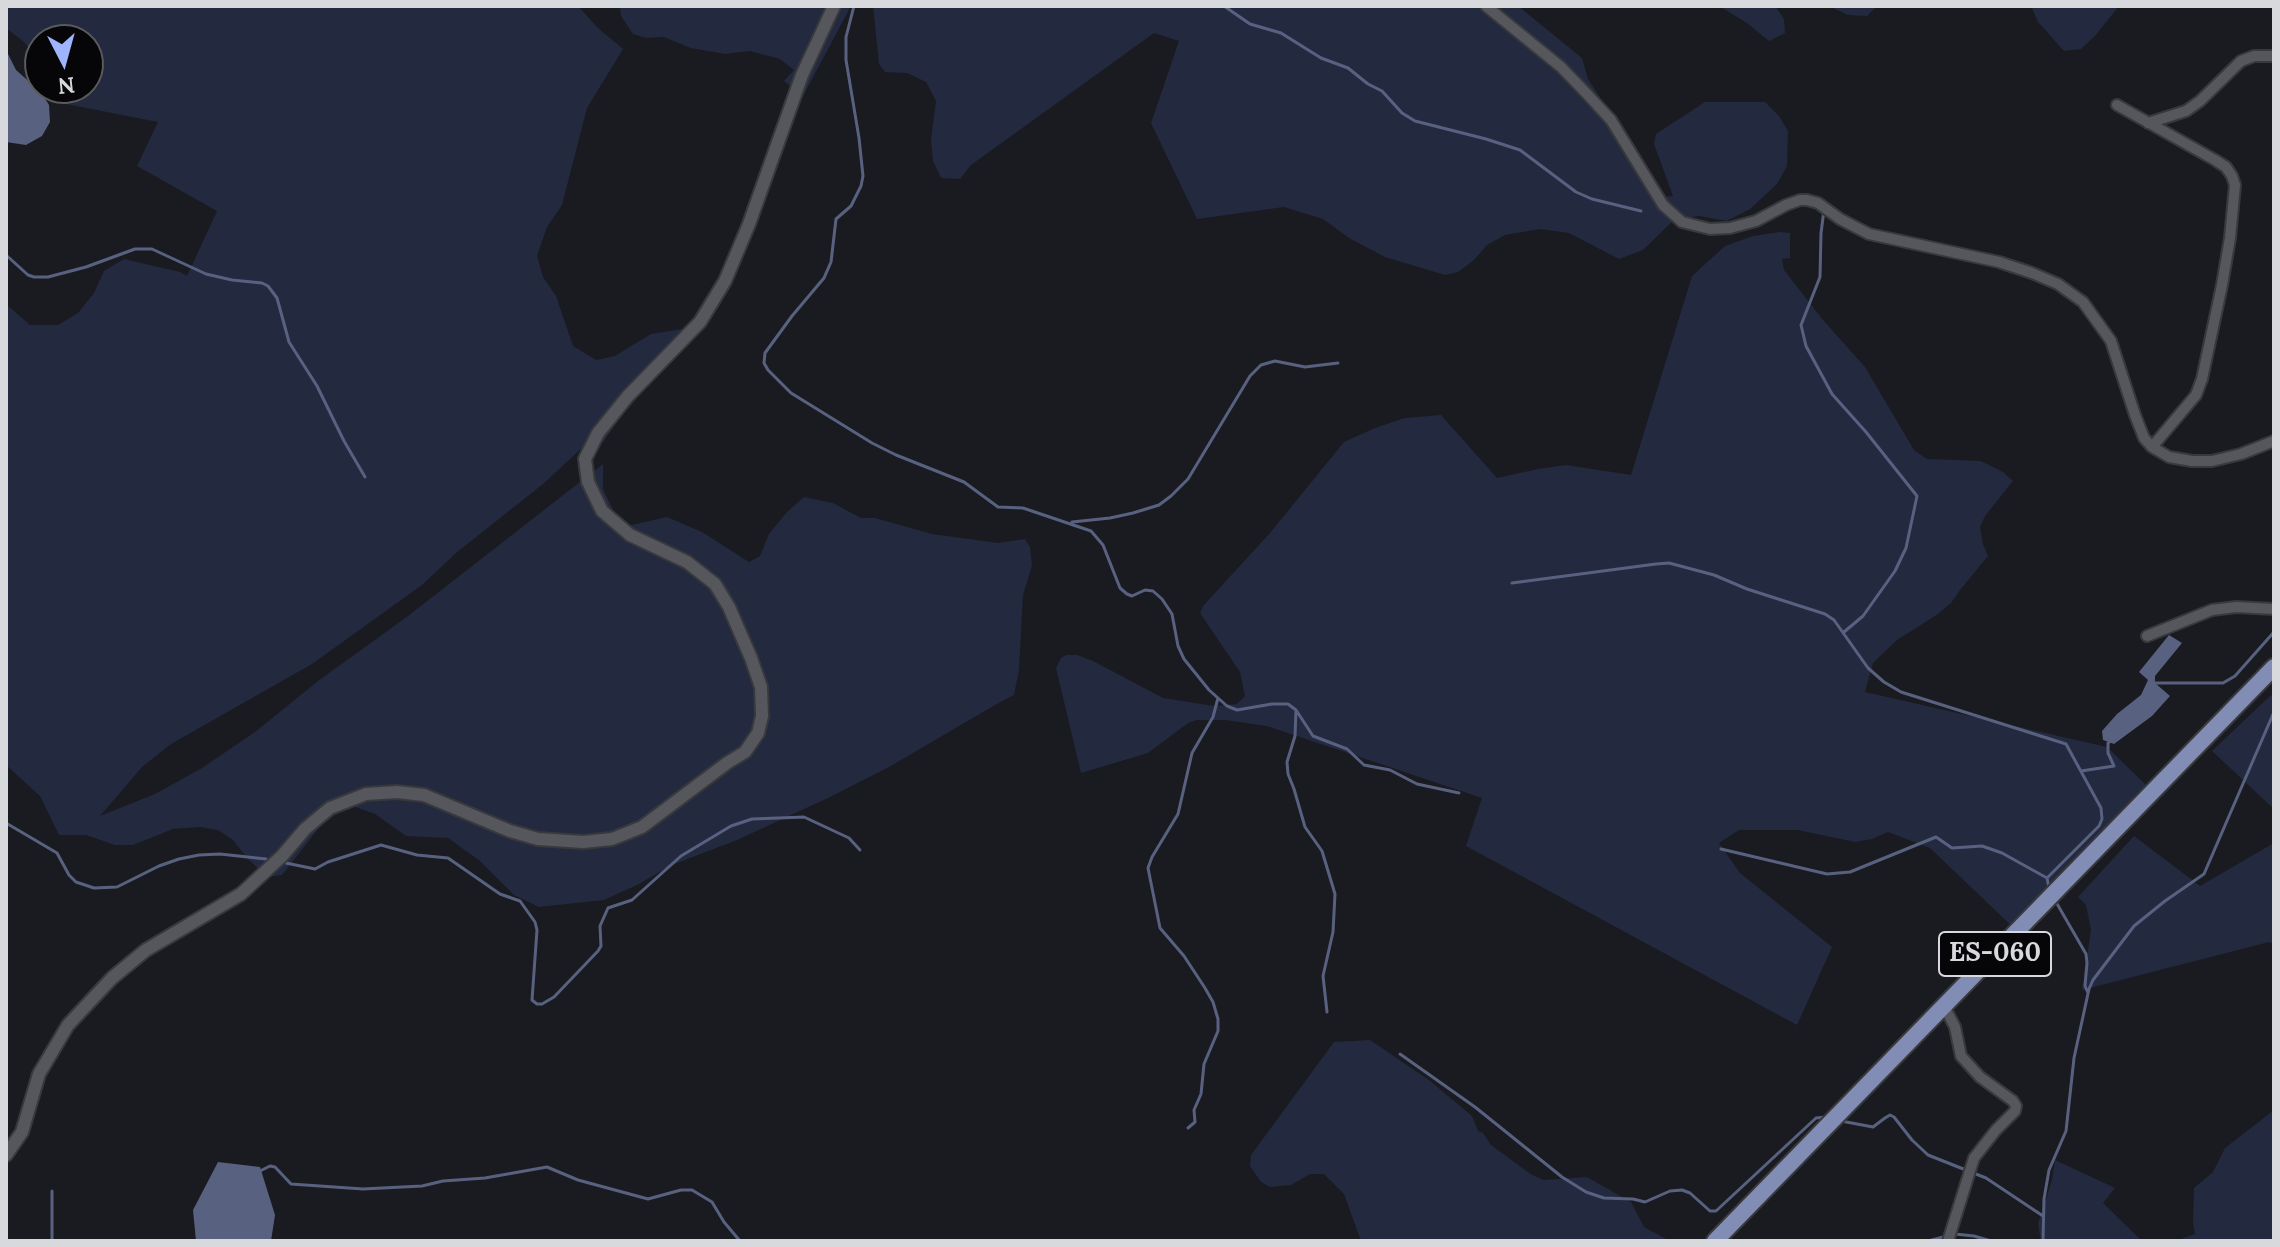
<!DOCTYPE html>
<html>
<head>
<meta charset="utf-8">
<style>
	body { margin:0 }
	#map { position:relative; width:2280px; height:1247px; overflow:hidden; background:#1a1b20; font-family:Lora,serif }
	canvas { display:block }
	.frame { position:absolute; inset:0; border:8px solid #d8d9dc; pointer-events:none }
	.north { position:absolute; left:24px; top:24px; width:80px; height:80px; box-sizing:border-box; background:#060608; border:2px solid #5a5a5d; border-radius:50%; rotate:174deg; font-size:22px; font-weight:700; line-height:32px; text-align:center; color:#d8d9dc }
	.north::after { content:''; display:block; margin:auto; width:28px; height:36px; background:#9eb4fd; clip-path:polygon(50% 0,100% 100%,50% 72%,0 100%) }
</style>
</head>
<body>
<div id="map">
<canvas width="2280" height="1247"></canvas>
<div class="frame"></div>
<div class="north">N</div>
</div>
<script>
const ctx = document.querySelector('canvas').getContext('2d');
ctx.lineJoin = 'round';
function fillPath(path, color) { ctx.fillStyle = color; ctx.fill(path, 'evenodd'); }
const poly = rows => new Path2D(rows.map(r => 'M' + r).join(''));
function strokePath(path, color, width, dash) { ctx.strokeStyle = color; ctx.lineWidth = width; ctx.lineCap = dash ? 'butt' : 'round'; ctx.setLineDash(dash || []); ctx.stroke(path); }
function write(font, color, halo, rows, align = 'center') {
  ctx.font = font + ' Lora,serif'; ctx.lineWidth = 8; ctx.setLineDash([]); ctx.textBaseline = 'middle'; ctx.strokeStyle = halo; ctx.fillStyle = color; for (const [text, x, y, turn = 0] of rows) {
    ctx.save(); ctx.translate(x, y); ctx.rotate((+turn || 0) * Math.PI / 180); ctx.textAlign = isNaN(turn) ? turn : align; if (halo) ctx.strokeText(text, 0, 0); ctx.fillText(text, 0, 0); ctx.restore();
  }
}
fillPath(poly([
	[6,6,578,6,598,28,623,49,587,108,562,205,547,227,537,256,543,277,556,296,573,346,596,360,615,356,651,334,696,327,621,416,603,442,584,446,543,484,456,553,422,585,312,664,171,744,142,767,100,816,155,794,202,768,255,732,318,681,408,616,603,464,603,489,616,516,627,526,667,517,702,532,749,562,760,556,769,534,787,512,804,497,833,503,861,518,875,518,932,534,998,543,1025,539,1030,547,1032,566,1023,595,1019,670,1014,695,995,705,889,767,830,797,737,840,672,865,637,885,604,900,539,907,514,895,480,861,448,838,406,836,375,814,353,806,325,820,282,875,267,877,247,858,233,840,218,830,200,827,173,829,133,845,115,845,86,835,59,835,40,796,6,765,6,304,30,325,58,325,78,313,94,293,104,271,124,259,180,272,187,276,217,211,137,166,158,122,66,104,65,88,88,88,88,40,40,40,40,61,24,42,6,28],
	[620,6,851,6,803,96,784,81,794,70,780,59,750,51,725,54,691,48,664,37,646,38,633,34,621,16],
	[873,6,1518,6,1582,58,1588,79,1638,155,1656,190,1664,197,1673,196,1654,144,1656,134,1705,102,1765,102,1779,116,1788,131,1787,166,1777,184,1750,209,1727,221,1699,216,1675,219,1643,250,1619,259,1569,233,1540,229,1505,235,1487,245,1474,260,1458,272,1445,275,1385,257,1349,238,1323,219,1284,207,1197,219,1151,123,1179,41,1154,33,971,165,960,179,941,178,933,161,931,140,936,101,926,82,907,73,885,72,879,64],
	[1719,6,1775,6,1784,19,1785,33,1769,41,1747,23],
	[1829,6,1877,6,1867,16,1848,15],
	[2031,6,2119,6,2095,36,2081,49,2064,51,2038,22],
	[1780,232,1790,233,1790,258,1782,259,1784,270,1823,320,1865,367,1914,450,1927,459,1981,461,2003,472,2013,481,1985,516,1980,527,1983,544,1988,556,1960,590,1951,603,1938,614,1897,640,1873,663,1865,692,2107,747,2146,785,2162,781,2018,932,1930,848,1888,832,1872,839,1855,842,1798,830,1739,830,1719,843,1740,873,1832,947,1797,1025,1466,846,1482,798,1267,726,1225,720,1197,720,1188,723,1148,753,1081,773,1056,668,1061,658,1066,655,1077,655,1093,661,1163,698,1214,706,1237,704,1245,696,1240,672,1200,613,1203,606,1270,533,1344,442,1375,428,1405,418,1441,415,1497,478,1538,469,1566,465,1631,475,1692,276,1725,246,1753,236],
	[2271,695,2274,698,2274,809,2212,751],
	[2134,836,2200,886,2274,843,2274,944,2269,942,2082,990,2091,930,2086,905,2078,897],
	[1370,1040,1429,1080,1472,1116,1478,1131,1483,1133,1491,1145,1532,1175,1544,1180,1587,1177,1631,1202,1644,1227,1670,1241,1361,1241,1344,1194,1324,1174,1310,1174,1291,1185,1270,1187,1261,1182,1250,1166,1251,1155,1334,1042],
	[2274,1110,2274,1241,2179,1241,2181,1239,2195,1234,2193,1223,2194,1188,2213,1172,2225,1148],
	[2055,1160,2115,1188,2103,1203,2142,1241,2041,1241,2038,1224,2052,1180]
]), '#23293f');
fillPath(poly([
	[6,50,16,70,41,92,49,105,50,122,42,136,26,145,6,142],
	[2169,635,2182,643,2155,676,2155,683,2170,696,2152,716,2114,744,2103,740,2102,731,2117,714,2141,695,2148,680,2139,672],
	[218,1162,260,1167,275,1215,271,1241,196,1241,193,1210]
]), '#58617f');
strokePath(poly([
	[854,6,846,37,846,60,859,138,863,176,861,186,851,206,836,219,831,262,824,278,792,316,765,353,764,363,768,370,791,393,872,443,896,455,964,482,998,507,1023,508,1091,531,1103,545,1120,588,1127,594,1132,596,1145,590,1153,591,1162,599,1172,614,1178,646,1184,659,1209,690,1227,706,1237,710,1272,704,1288,704,1296,710,1313,736,1347,749,1364,765,1390,770,1417,784,1459,793],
	[1224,6,1250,24,1281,33,1321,58,1348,68,1368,84,1382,91,1402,113,1415,121,1486,139,1520,150,1576,192,1592,199,1641,211],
	[1824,210,1821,233,1820,277,1801,325,1806,346,1832,394,1866,432,1917,496,1906,548,1895,571,1863,616,1844,632],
	[6,255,28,275,34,277,48,277,86,267,135,249,152,249,206,274,232,280,262,283,268,286,277,298,289,342,317,386,344,441,365,477],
	[1072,522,1110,518,1133,513,1159,505,1171,496,1188,479,1250,376,1261,365,1275,361,1305,367,1338,363],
	[1512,583,1656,564,1669,563,1714,575,1747,589,1825,614,1834,620,1868,668,1884,682,1901,692,2066,744,2101,808,2102,819,2099,826,2047,878],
	[2154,683,2223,683,2235,676,2274,632],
	[1296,710,1295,736,1287,762,1288,774,1294,789,1305,827,1322,851,1335,894,1333,932,1323,976,1327,1012],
	[2081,771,2114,766,2108,753,2108,743,2111,741],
	[6,823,57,853,69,875,76,882,94,888,117,887,159,866,179,859,199,855,220,854,266,859],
	[1721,849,1827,874,1850,872,1936,837,1952,848,1982,846,2002,853,2047,878,2049,888],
	[286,863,315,869,328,862,381,845,417,855,448,858,500,894,520,901,535,922,537,930,532,1000,537,1004,542,1004,554,997,598,951,601,946,600,926,608,908,632,900,681,856,731,826,752,819,804,817,849,838,860,850],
	[2056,902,2086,954,2087,963,2085,986,2088,993],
	[1400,1054,1475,1107,1562,1177,1586,1192,1604,1198,1633,1199,1645,1202,1670,1191,1682,1190,1690,1193,1710,1211,1716,1211,1816,1118,1826,1117],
	[1841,1121,1873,1127,1885,1118,1890,1115,1894,1117,1912,1140,1928,1155,1986,1178,2043,1216],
	[1188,1128,1195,1122,1194,1110,1201,1094,1204,1064,1218,1031,1218,1019,1213,1002,1205,988,1184,956,1160,928,1148,868,1152,857,1178,814,1192,753,1213,717,1218,698],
	[258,1172,270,1166,275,1167,291,1184,363,1189,422,1186,443,1181,485,1178,547,1167,578,1180,648,1199,681,1190,692,1190,712,1202,724,1222,740,1241],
	[52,1191,52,1241],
	[1955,1234,1974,1236,1991,1241],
	[1928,1241,1947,1236],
	[2043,1241,2044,1199,2049,1170,2066,1131,2074,1058,2089,989,2093,980,2134,926,2165,901,2204,874,2274,712]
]), '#58617f', 3);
const minor = poly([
	[1486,6,1561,67,1587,94,1611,120,1663,205,1682,222,1710,229,1730,228,1756,221,1786,205,1800,200,1807,200,1818,203,1840,219,1869,234,1999,262,2032,273,2058,284,2083,302,2111,341,2135,415,2144,438,2152,447,2169,457,2192,461,2212,461,2241,454,2274,441],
	[2117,105,2215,160,2226,167,2232,176,2235,185,2230,238,2222,285,2202,379,2196,395,2152,447],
	[2148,123,2186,111,2200,101,2241,61,2254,56,2274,56],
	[2147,636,2212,610,2236,607,2274,609],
	[1944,1006,1955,1027,1961,1056,1980,1077,2013,1101,2016,1106,2015,1111,1996,1130,1974,1158,1948,1241]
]);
const tertiary = poly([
	[6,1155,22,1132,39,1074,68,1025,112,978,146,950,241,894,282,856,305,829,330,808,366,794,397,792,424,795,510,831,538,839,583,842,612,839,642,827,727,763,745,752,758,733,762,716,761,687,751,658,729,607,715,584,687,562,630,535,602,511,588,482,585,459,598,433,628,396,700,322,725,281,749,224,802,75,834,6]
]);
const primary = poly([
	[1715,1241,2274,667]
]);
strokePath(minor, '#38393c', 14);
strokePath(tertiary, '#38393c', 16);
strokePath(primary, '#38393c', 20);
strokePath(minor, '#55575c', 10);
strokePath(tertiary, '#55575c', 12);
strokePath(primary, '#818db4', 16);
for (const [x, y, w] of [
	[1995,954,112]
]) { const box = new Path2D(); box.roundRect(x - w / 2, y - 22, w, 44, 6); ctx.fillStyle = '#060608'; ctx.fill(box); strokePath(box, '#d8d9dc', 2); }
write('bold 26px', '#d8d9dc', null, [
	["ES-060",1995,954]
]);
</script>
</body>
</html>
